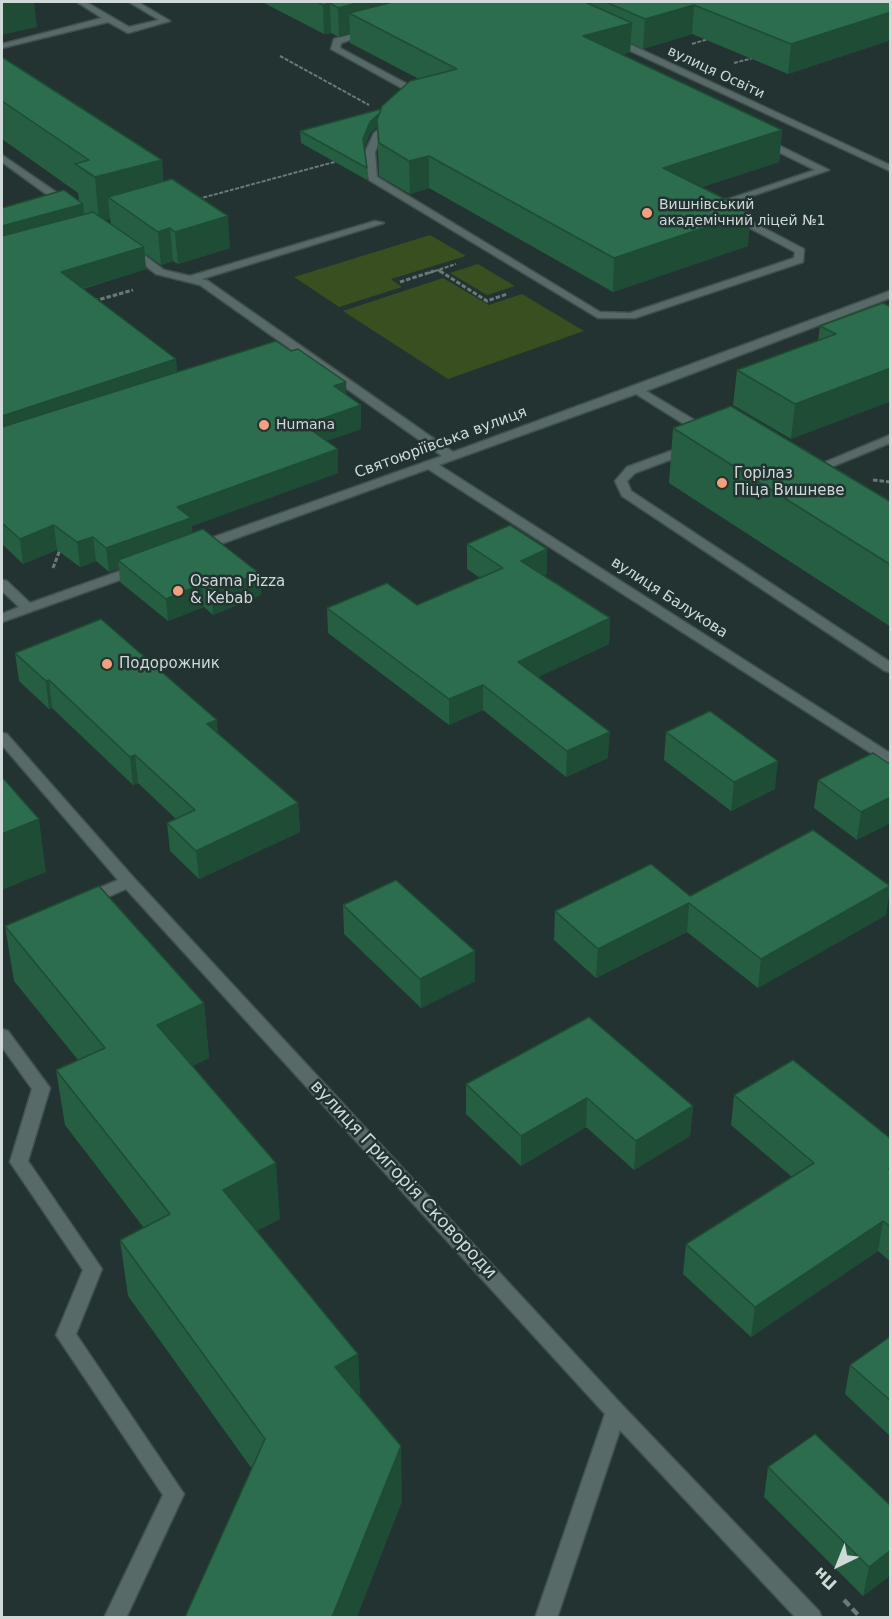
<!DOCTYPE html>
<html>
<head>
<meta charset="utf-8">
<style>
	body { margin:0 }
	#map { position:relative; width:892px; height:1619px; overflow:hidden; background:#223331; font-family:"DejaVu Sans",sans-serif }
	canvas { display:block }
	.frame { position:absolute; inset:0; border:3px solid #cfd9d8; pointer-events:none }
	.north { position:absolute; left:808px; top:1535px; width:60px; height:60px; -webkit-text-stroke:4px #223331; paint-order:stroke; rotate:223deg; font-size:16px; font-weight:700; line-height:24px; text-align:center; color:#cfd9d8 }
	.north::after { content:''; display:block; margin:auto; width:21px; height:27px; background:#cfd9d8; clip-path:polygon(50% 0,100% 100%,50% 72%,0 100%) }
</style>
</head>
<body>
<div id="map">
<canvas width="892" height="1619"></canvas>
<div class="frame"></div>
<div class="north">Пн</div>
</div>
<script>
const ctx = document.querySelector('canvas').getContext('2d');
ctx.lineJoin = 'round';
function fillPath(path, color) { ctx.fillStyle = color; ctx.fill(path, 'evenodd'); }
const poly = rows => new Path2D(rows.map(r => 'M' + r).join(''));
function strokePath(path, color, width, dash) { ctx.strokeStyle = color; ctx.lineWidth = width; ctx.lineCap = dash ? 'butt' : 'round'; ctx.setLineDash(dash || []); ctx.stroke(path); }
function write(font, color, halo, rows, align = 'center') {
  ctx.font = font + ' "DejaVu Sans",sans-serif'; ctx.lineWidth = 5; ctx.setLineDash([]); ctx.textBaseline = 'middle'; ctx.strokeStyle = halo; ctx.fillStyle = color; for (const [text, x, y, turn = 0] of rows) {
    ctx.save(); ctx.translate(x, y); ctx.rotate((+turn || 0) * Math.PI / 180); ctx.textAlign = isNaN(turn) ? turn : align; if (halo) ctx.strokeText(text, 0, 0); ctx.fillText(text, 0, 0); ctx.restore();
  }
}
fillPath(poly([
	[430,235,466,256,391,279,402,287,339,307,294,277],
	[478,264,515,286,487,295,450,273],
	[443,278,489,305,522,294,584,331,448,379,343,311]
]), '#394f20');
const minor = poly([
	[77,2,86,2,129,27,159,20,129,2,138,2,170,21,128,33,108,22,2,48,2,44,102,18,77,2],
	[364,31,371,33,341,43,340,48,424,93,424,97,418,97,331,49,334,39,364,31],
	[612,36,890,165,890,171,609,41,608,39,612,36],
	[390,121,398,123,381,136,375,152,377,177,600,312,630,313,794,258,795,252,708,206,815,170,760,143,760,139,766,139,829,170,722,206,804,249,803,262,635,318,598,318,369,180,365,152,374,133,390,121],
	[2,155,72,203,72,207,64,207,2,162,2,155],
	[375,221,384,223,202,279,208,281,453,452,890,291,890,298,646,391,711,430,711,436,703,436,636,394,439,465,890,753,890,763,885,762,428,469,204,550,194,550,193,547,194,544,442,456,200,285,156,274,124,249,133,247,164,270,190,276,375,221],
	[890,435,890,443,814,474,810,475,804,471,890,435],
	[687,445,693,449,691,452,635,473,627,481,631,491,890,662,890,672,885,671,622,496,615,481,627,467,687,445],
	[137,565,144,569,142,572,2,622,2,614,19,607,2,591,2,580,7,581,30,603,137,565],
	[2,733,7,734,134,878,623,1406,819,1611,822,1618,796,1618,620,1430,557,1618,535,1618,605,1414,126,889,92,904,80,904,78,900,80,896,118,880,2,745,2,733],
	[2,1029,8,1031,50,1088,28,1161,102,1269,76,1334,184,1494,126,1618,104,1618,163,1495,56,1335,83,1270,10,1162,32,1089,2,1047,2,1029]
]);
strokePath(minor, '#41504e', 3);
strokePath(poly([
	[692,44,708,39],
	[280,56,369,105],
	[734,63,753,58],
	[198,199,338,161],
	[438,270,442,273],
	[429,273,456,264]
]), '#6b7978', 2, [4, 1.5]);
strokePath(poly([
	[440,271,487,301,507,294],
	[400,282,434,271],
	[94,301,133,290],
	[873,480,890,482],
	[53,568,61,547]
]), '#6b7978', 3, [4.5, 2]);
strokePath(poly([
	[844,1600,861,1618]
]), '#6b7978', 4.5, [8, 4]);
fillPath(minor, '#586a68');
fillPath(poly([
	[262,2,891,2,891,40,788,74,692,34,643,49,631,43,630,52,622,55,782,130,779,162,702,187,748,246,613,292,429,188,410,194,379,176,377,127,370,133,364,149,367,168,367,180,301,143,300,131,381,109,419,79,350,43,350,34,339,37,331,33,324,34],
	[2,57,162,160,163,182,230,248,178,264,173,261,161,265,144,253,146,269,83,289,176,359,177,372,346,395,361,405,361,429,326,441,338,473,192,526,192,533,259,573,261,595,213,615,204,607,168,621,120,582,119,569,109,572,96,561,80,567,57,550,23,564,2,544,2,208,79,201,78,193,2,139],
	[110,219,111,224,105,220],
	[891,307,891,401,791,439,733,405,737,370,818,341,820,326],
	[673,428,891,502,891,627,669,483],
	[467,544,547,549,547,574,543,575,610,618,609,644,538,677,608,758,566,777,483,710,449,725,328,633,327,608,417,605,480,578,467,569],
	[15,653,219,734,298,803,300,832,199,879,170,851,167,823,176,819,138,783,133,785,52,708,49,709,19,681],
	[666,732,775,789,731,811,664,760],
	[873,753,857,840,814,808,818,780],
	[890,886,886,915,758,988,687,932,596,978,554,940,555,911,690,896],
	[343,905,475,981,421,1008,344,934],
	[5,926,204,1003,209,1058,192,1066,280,1219,256,1231,358,1354,360,1397,402,1502,252,1469,128,1296,120,1240,144,1228,65,1125,56,1070,78,1060,14,981],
	[466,1084,693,1106,690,1136,634,1170,586,1127,521,1166,466,1114],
	[734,1095,891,1139,891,1262,878,1251,751,1337,683,1274,686,1244,792,1177,731,1125],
	[891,1336,891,1437,845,1394,850,1365],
	[768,1467,891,1506,891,1575,863,1596,764,1497]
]), '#255e41');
fillPath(poly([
	[2,2,34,2,37,27,2,35],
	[361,2,472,2,349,13,350,34,339,37,338,8],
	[330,3,331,33,324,34,323,5],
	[694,5,692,34,643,49,645,19],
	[891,12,891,40,788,74,791,44],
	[632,23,630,52,582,67,583,36],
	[385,108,377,127,370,133,363,151,363,139,370,122],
	[782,130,779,162,661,200,663,168],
	[429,156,429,188,410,194,409,161],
	[162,160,165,204,108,197,110,219,99,222,95,177],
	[83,204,85,225,2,249,2,226],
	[751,212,748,246,613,292,614,258],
	[228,216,230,248,178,264,175,232],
	[170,228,173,261,161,265,158,232],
	[144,247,146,269,64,294,61,272],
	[176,359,178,382,2,441,2,416],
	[891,368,891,401,791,439,795,404],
	[346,382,347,405,334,386],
	[361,405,361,429,305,448,304,425],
	[338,449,338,473,192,526,193,542,118,560,119,569,109,572,106,548,177,507],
	[54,525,57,550,23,564,20,539],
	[93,537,96,561,80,567,77,542],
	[547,549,547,574,520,586,521,561],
	[259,573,261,595,213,615,211,592],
	[202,584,204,607,168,621,166,599],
	[610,618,609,644,517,687,518,662],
	[49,680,52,708,49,709,46,681],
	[483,685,483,710,449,725,449,699],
	[217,720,220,748,207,724],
	[610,732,608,758,566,777,567,751],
	[135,755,138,783,133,785,130,757],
	[778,761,775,789,731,811,734,782],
	[891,797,891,823,857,840,861,812],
	[298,803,300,832,199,879,196,851],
	[39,819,46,872,2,890,2,834],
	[890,886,886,915,758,988,761,959],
	[689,903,687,932,596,978,598,949],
	[475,951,475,981,421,1008,420,979],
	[204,1003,209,1058,163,1080,157,1025],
	[587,1098,586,1127,521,1166,521,1136],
	[693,1106,690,1136,634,1170,636,1141],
	[276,1163,280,1219,228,1246,223,1190],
	[883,1221,878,1251,751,1337,755,1307],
	[358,1354,361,1410,335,1367],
	[401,1446,402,1502,357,1617,332,1617],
	[891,1550,891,1575,863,1596,869,1567]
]), '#1e4c35');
const building = poly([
	[317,2,361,2,338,8,330,3,323,5,317,2],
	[393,2,585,2,632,23,583,36,782,130,663,168,751,212,614,258,429,156,409,161,379,143,377,120,382,106,410,81,457,69,349,13,393,2],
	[606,2,891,2,891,12,791,44,694,5,645,19,606,2],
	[2,57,162,160,95,177,75,164,89,160,2,101,2,57],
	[381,109,380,113,370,122,363,139,367,168,300,131,381,109],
	[172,179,228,216,175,232,170,228,158,232,108,197,172,179],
	[64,190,83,204,2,226,2,208,64,190],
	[93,212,144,247,61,272,176,359,2,416,2,236,93,212],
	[883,303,891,307,891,368,795,404,737,370,836,334,820,326,883,303],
	[276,341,291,351,298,349,346,382,334,386,361,405,304,425,338,449,177,507,191,518,106,548,93,537,77,542,54,525,20,539,2,523,2,427,276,341],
	[731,406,891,502,891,565,673,428,731,406],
	[510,525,547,549,521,561,610,618,518,662,610,732,567,751,483,685,449,699,327,608,387,583,417,605,503,568,467,544,510,525],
	[203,529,259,573,211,592,202,584,166,599,118,560,203,529],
	[101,619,217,720,207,724,298,803,196,851,167,823,195,810,135,755,130,757,49,680,46,681,15,653,101,619],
	[710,711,778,761,734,782,666,732,710,711],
	[873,753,891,765,891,797,861,812,818,780,873,753],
	[2,777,39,819,2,834,2,777],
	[813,830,890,886,761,959,689,903,598,949,555,911,651,864,690,896,813,830],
	[396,880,475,951,420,979,343,905,396,880],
	[99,886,204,1003,157,1025,276,1163,223,1190,358,1354,335,1367,401,1446,332,1617,185,1617,265,1439,120,1240,170,1214,56,1070,105,1048,5,926,99,886],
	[589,1017,693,1106,636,1141,587,1098,521,1136,466,1084,589,1017],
	[793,1060,891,1139,891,1168,889,1169,891,1170,891,1227,883,1221,755,1307,686,1244,814,1163,734,1095,793,1060],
	[891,1336,891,1401,850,1365,891,1336],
	[815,1434,891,1506,891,1550,869,1567,768,1467,815,1434]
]);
fillPath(building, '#2b6d4c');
strokePath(building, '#1e4c35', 1.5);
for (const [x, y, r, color] of [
	[647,213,6,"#f2a07f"],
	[264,425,6,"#f2a07f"],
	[722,483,6,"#f2a07f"],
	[178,591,6,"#f2a07f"],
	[107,664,6,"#f2a07f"]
]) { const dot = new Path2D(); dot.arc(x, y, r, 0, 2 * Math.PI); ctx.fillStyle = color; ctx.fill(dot); strokePath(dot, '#223331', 2); }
write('14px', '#cfd9d8', '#223331', [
	["вулиця Освіти",716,73,25]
]);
write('14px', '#cfd9d8', '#223331', [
	["Вишнівський",659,205],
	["академічний ліцей №1",659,221],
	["Humana",276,425]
], 'left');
write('15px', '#cfd9d8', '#223331', [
	["Святоюріївська вулиця",441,443,-20],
	["вулиця Балукова",669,598,33]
]);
write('15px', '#cfd9d8', '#223331', [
	["Горілаз",734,474],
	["Піца Вишневе",734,491],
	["Osama Pizza",190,582],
	["& Kebab",190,599],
	["Подорожник",119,664]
], 'left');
write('18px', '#cfd9d8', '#223331', [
	["вулиця Григорія Сковороди",403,1180,47]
]);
</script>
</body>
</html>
